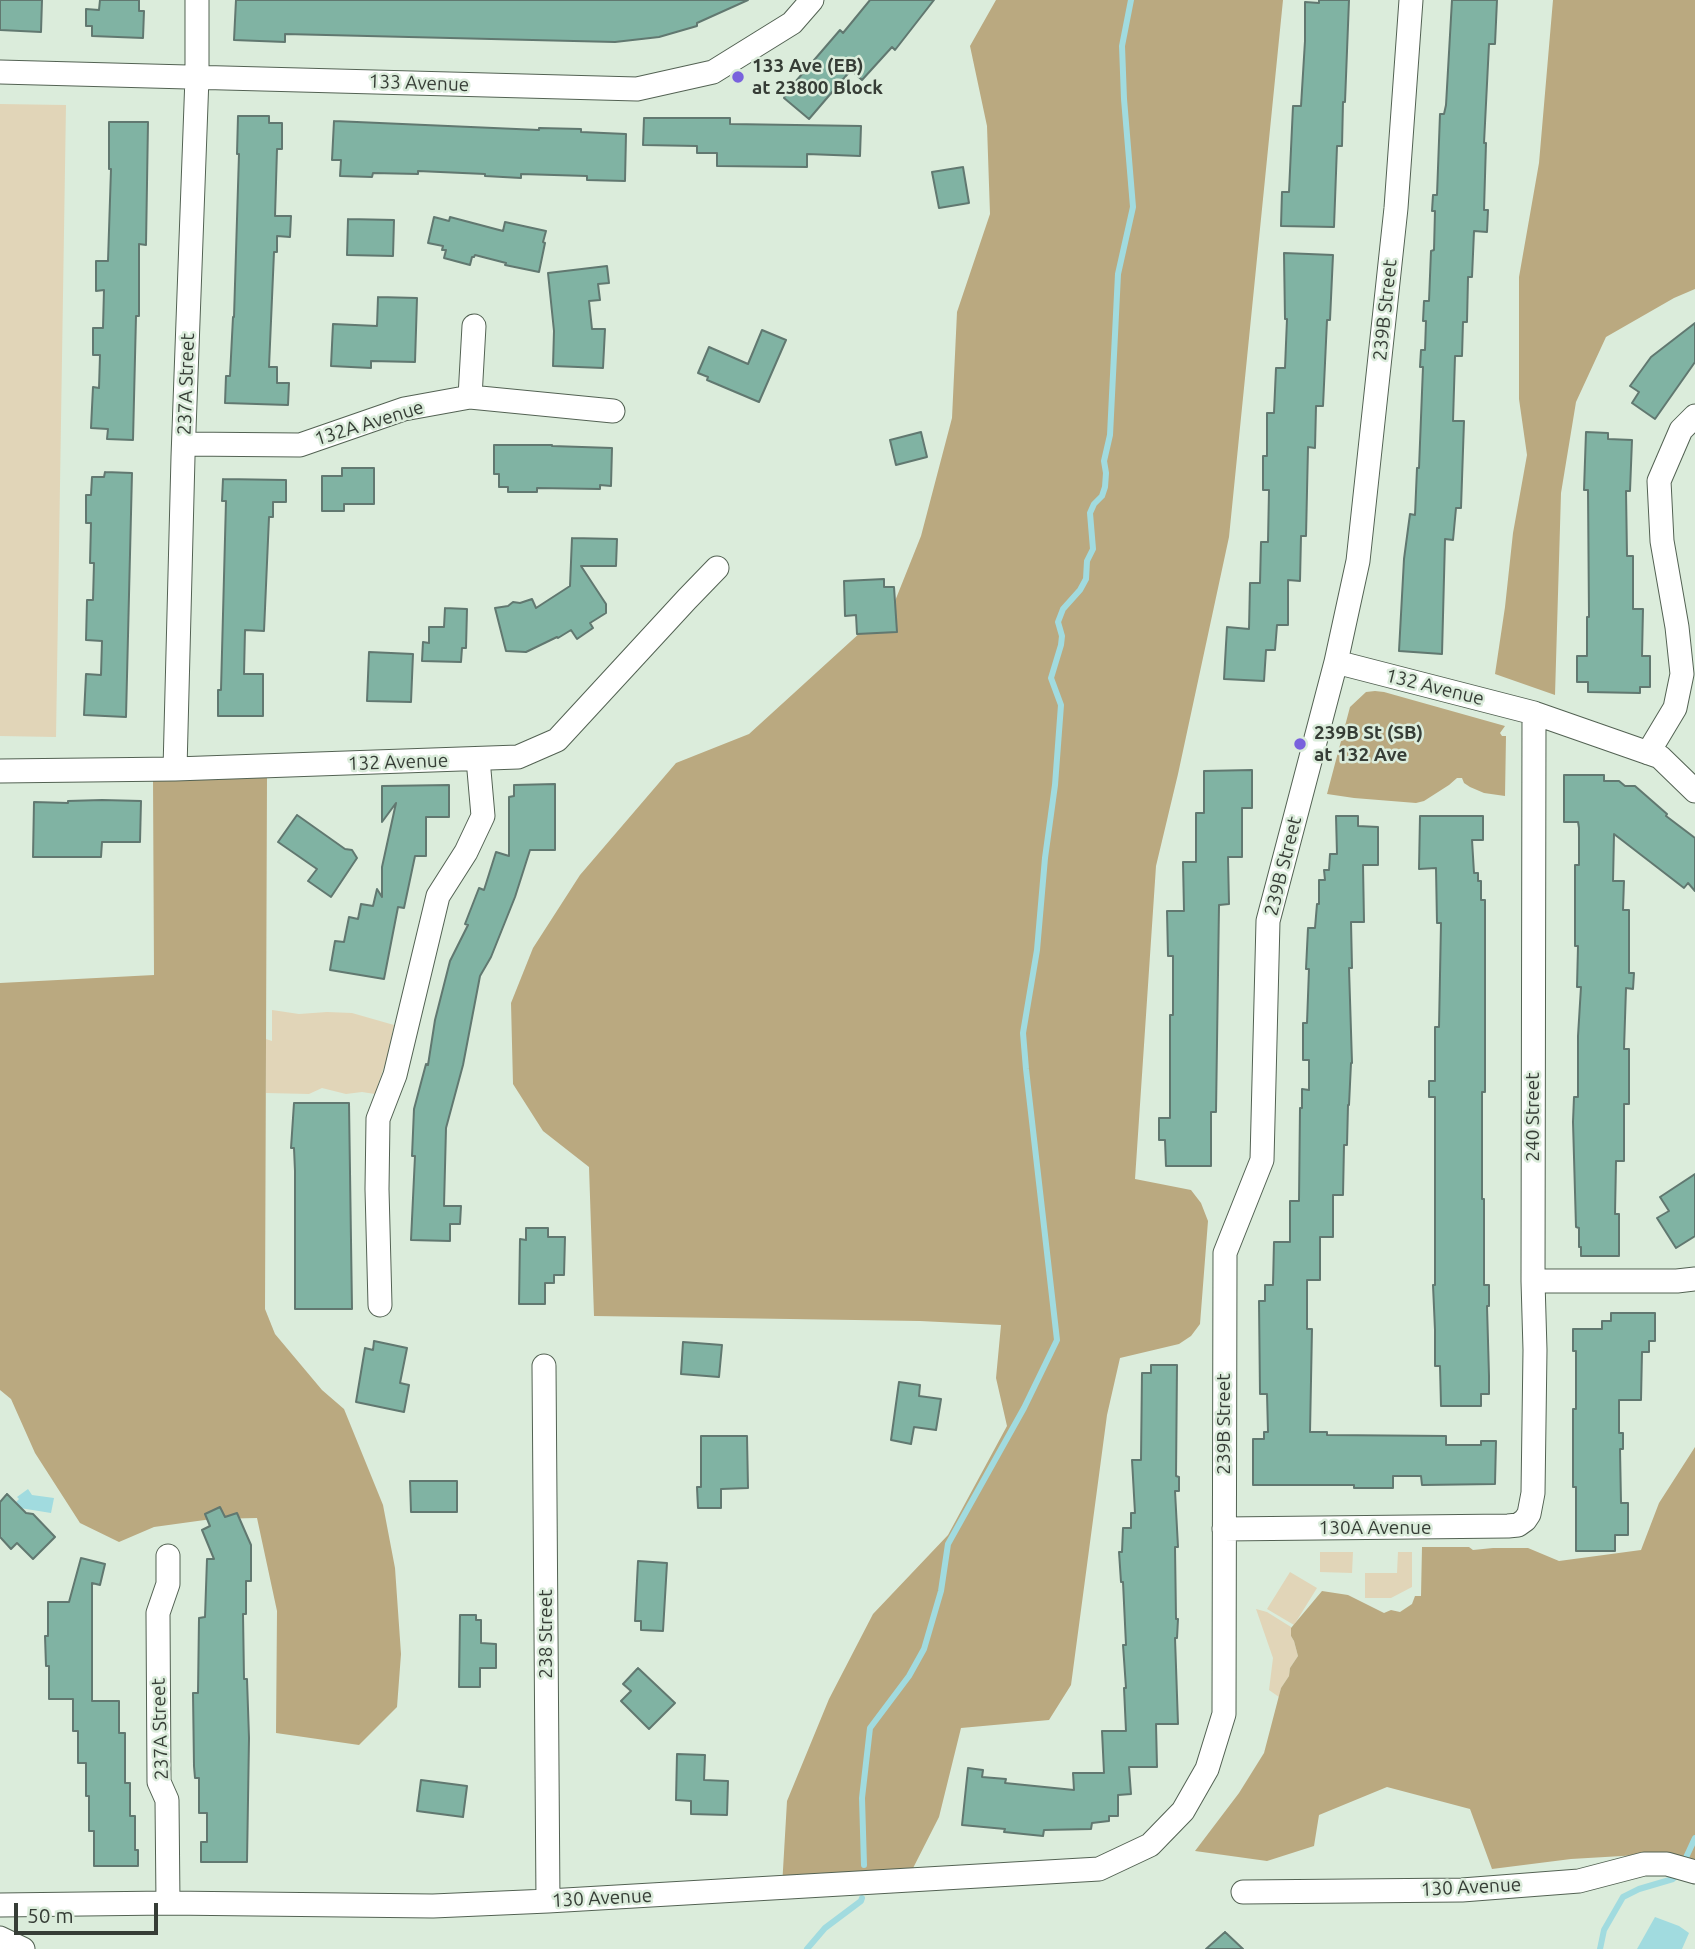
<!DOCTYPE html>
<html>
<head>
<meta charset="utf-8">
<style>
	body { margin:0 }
	#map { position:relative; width:1695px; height:1949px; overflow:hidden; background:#dbecdb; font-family:Ubuntu,sans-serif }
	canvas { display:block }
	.scale { position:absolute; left:14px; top:1903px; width:144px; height:32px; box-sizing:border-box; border:4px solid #363d36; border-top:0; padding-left:9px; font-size:21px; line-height:24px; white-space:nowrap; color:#363d36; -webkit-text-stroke:5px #dbecdb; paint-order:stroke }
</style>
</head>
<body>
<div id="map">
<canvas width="1695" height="1949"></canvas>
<div class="scale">50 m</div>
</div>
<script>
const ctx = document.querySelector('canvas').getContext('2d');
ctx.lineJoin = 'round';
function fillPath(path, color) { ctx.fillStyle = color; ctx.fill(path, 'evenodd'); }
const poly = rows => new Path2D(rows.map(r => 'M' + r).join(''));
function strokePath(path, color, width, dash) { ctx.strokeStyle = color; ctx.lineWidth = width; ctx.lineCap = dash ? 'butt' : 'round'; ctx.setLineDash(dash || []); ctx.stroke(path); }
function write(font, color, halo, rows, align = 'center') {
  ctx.font = font + ' Ubuntu,sans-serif'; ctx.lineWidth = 5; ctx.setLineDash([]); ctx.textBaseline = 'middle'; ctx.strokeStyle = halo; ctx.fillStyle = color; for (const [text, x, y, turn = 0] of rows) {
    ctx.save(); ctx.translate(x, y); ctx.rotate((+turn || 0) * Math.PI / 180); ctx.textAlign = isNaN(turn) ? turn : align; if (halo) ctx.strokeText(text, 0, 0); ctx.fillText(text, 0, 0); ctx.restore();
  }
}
fillPath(poly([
	[0,104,66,105,56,737,0,736],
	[272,1010,299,1014,327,1012,352,1013,394,1025,387,1058,375,1094,362,1092,346,1094,322,1088,309,1094,266,1093,266,1039,272,1041],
	[1320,1552,1353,1552,1352,1573,1320,1572],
	[1398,1552,1412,1552,1412,1587,1391,1598,1365,1598,1365,1573,1397,1573],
	[1290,1572,1317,1588,1294,1625,1267,1609],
	[1256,1609,1267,1612,1291,1627,1291,1636,1294,1641,1298,1656,1290,1668,1289,1676,1281,1688,1279,1697,1269,1690,1273,1658]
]), '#e1d5b8');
fillPath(poly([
	[996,0,1283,0,1229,537,1178,774,1156,866,1135,1179,1191,1190,1201,1203,1208,1221,1200,1324,1191,1336,1179,1344,1120,1358,1107,1415,1071,1685,1049,1720,961,1728,939,1817,907,1880,782,1887,787,1801,829,1699,873,1614,948,1535,1007,1426,996,1378,1001,1325,920,1321,594,1316,589,1167,543,1131,513,1084,511,1003,533,948,580,875,676,763,749,734,895,601,921,536,952,418,957,312,990,214,987,126,970,46],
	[1553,0,1695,0,1695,289,1674,298,1606,337,1576,402,1561,493,1555,695,1495,674,1505,607,1513,533,1527,455,1519,399,1519,277,1539,163],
	[1375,691,1384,692,1505,726,1500,733,1502,736,1506,736,1505,796,1484,793,1470,787,1464,783,1462,778,1457,778,1449,785,1424,801,1416,803,1354,798,1327,794,1350,707,1366,692],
	[267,778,265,1309,275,1334,322,1390,344,1409,383,1505,395,1568,401,1654,397,1707,359,1745,276,1733,277,1611,257,1518,212,1519,154,1527,119,1542,80,1523,35,1453,11,1399,0,1390,0,983,154,975,153,779],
	[1695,1447,1695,1862,1656,1854,1571,1859,1492,1869,1470,1809,1387,1787,1319,1815,1314,1846,1267,1861,1195,1851,1239,1793,1264,1753,1281,1688,1289,1676,1290,1668,1298,1656,1294,1641,1291,1636,1291,1628,1322,1591,1348,1595,1384,1613,1391,1610,1400,1612,1412,1604,1415,1596,1421,1596,1422,1547,1469,1547,1473,1550,1493,1548,1528,1548,1559,1561,1641,1550,1659,1503]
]), '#baa980');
fillPath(poly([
	[28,1489,32,1495,54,1498,51,1513,20,1508,16,1502,19,1499,17,1497],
	[1655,1917,1679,1926,1689,1933,1682,1949,1637,1949]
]), '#a1dbdf');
strokePath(poly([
	[1683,1864,1695,1838],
	[864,1865,862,1798,870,1728,909,1676,924,1649,941,1591,948,1544,1024,1408,1057,1340,1026,1069,1023,1033,1037,950,1045,858,1055,785,1061,705,1051,678,1061,645,1062,636,1058,622,1063,609,1080,590,1086,579,1087,561,1093,549,1090,513,1094,504,1102,496,1105,487,1106,473,1104,461,1110,435,1118,274,1133,207,1124,99,1122,46,1131,0],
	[807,1949,825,1928,861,1901,862,1898],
	[1600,1949,1604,1930,1623,1897,1639,1889,1673,1879,1678,1874]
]), '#a1dbdf', 6);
const building = poly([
	[0,0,42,0,41,32,0,30,0,0],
	[100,0,139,0,139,11,144,11,143,38,92,36,92,26,86,26,86,9,99,10,100,0],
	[236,0,748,0,697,23,697,26,659,37,615,42,285,34,285,42,234,40,236,0],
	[870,0,934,0,895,50,892,47,862,80,851,70,809,119,784,98,785,96,784,95,840,30,843,33,870,0],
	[1319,0,1349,0,1345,102,1343,102,1342,146,1337,146,1334,227,1281,226,1282,192,1289,192,1293,106,1301,106,1305,41,1305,2,1319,3,1319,0],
	[1452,0,1497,0,1495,44,1489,44,1484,143,1486,143,1484,210,1488,210,1487,232,1474,231,1472,277,1468,277,1467,322,1463,322,1462,356,1455,356,1453,421,1464,421,1461,508,1456,508,1453,540,1445,539,1442,654,1399,651,1404,559,1410,514,1415,515,1417,468,1419,468,1423,367,1420,367,1421,350,1425,350,1426,321,1423,321,1424,301,1429,301,1431,251,1434,250,1435,211,1432,211,1433,195,1437,195,1440,114,1444,114,1446,105,1452,0],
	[238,116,269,116,269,123,282,123,282,149,277,149,275,216,291,216,290,237,277,236,277,252,274,252,269,367,277,367,277,383,289,383,288,405,225,403,226,376,230,376,233,317,234,317,239,154,237,154,238,116],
	[644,118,730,118,730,124,861,126,860,156,807,154,807,167,717,166,717,153,697,153,697,146,643,145,644,118],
	[334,121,539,130,539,128,581,129,581,132,626,134,625,181,587,180,587,176,521,174,521,178,485,176,485,174,418,171,418,174,373,173,372,177,340,176,341,160,332,160,334,121],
	[109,122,148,122,146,245,139,244,139,316,136,316,133,440,107,439,108,429,91,428,93,387,99,388,100,355,93,355,93,328,103,328,104,290,96,291,96,261,108,261,111,169,109,169,109,122],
	[963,167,969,203,939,208,932,172,963,167],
	[434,217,449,221,450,217,503,231,505,222,546,231,543,242,545,243,539,272,505,265,506,263,475,255,474,257,472,257,470,265,444,258,446,250,442,250,443,246,428,243,434,217],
	[348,219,394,220,393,256,347,255,348,219],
	[1284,253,1333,255,1330,320,1327,320,1323,406,1316,406,1315,448,1308,447,1306,536,1301,536,1300,581,1288,580,1288,625,1277,625,1275,650,1266,650,1264,681,1224,679,1227,627,1249,629,1250,583,1260,583,1261,542,1268,542,1269,490,1263,490,1263,456,1267,456,1267,413,1274,413,1276,368,1285,368,1287,319,1285,319,1284,253],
	[607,266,609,283,598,284,600,300,589,301,592,329,605,329,603,368,553,366,554,331,548,273,607,266],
	[378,297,417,298,415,362,371,361,371,368,331,366,333,324,377,326,378,297],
	[1695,323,1695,362,1655,419,1632,403,1639,392,1630,386,1651,357,1695,323],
	[762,330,786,340,759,402,707,380,708,377,698,373,709,347,748,364,762,330],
	[921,432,927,457,896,465,890,440,921,432],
	[1586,432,1608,433,1608,439,1632,440,1630,491,1626,491,1627,556,1633,556,1633,609,1643,609,1642,656,1650,656,1650,687,1640,687,1640,693,1588,692,1588,682,1577,682,1577,656,1587,656,1587,617,1589,617,1588,490,1584,490,1586,432],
	[494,445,552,445,552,446,612,448,611,486,600,485,600,489,537,488,537,492,508,492,508,487,499,487,499,474,494,474,494,445],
	[342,468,374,468,374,504,344,504,344,511,322,511,322,476,342,476,342,468],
	[105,472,132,473,126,717,84,715,86,674,101,675,102,641,86,640,87,600,93,600,94,563,90,563,91,523,86,523,86,495,91,495,92,477,104,477,105,472],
	[223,479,286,480,286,502,273,502,273,517,269,517,264,631,245,630,244,674,263,674,263,716,218,716,218,690,221,690,226,501,222,501,223,479],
	[572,538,617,539,616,566,581,566,606,604,606,613,590,623,593,628,577,639,571,630,558,638,557,637,526,652,506,651,495,608,508,606,513,602,520,603,532,599,536,608,570,586,572,538],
	[884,579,884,587,894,587,897,632,857,634,856,615,845,616,844,581,884,579],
	[445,608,467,609,466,648,462,648,461,662,422,661,423,642,429,643,429,627,444,627,445,608],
	[369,652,413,654,411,702,367,701,369,652],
	[1252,770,1252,808,1242,808,1242,857,1228,857,1229,904,1219,905,1216,1112,1211,1112,1211,1166,1166,1166,1165,1140,1159,1140,1159,1118,1170,1118,1170,1015,1173,1015,1173,956,1168,956,1167,911,1184,911,1183,862,1196,862,1196,813,1204,813,1204,771,1252,770],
	[1564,775,1604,775,1604,781,1619,781,1625,786,1635,786,1667,814,1666,816,1695,838,1695,891,1688,883,1684,888,1614,834,1613,881,1624,881,1623,910,1629,910,1629,973,1634,973,1633,989,1626,988,1624,1049,1629,1049,1629,1104,1624,1104,1624,1161,1616,1161,1615,1214,1619,1214,1619,1256,1581,1256,1581,1247,1579,1247,1579,1228,1576,1227,1573,1122,1574,1097,1578,1097,1578,1036,1581,987,1577,987,1578,946,1575,946,1575,865,1579,865,1579,828,1578,822,1564,822,1564,775],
	[555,784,555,850,530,850,515,897,491,957,480,976,463,1065,446,1128,444,1206,461,1206,460,1224,450,1224,450,1241,411,1240,415,1156,412,1156,414,1109,426,1064,428,1065,435,1020,450,961,468,925,465,924,479,888,484,890,496,852,509,856,509,797,514,796,514,785,555,784],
	[449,785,449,817,426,817,426,856,415,856,404,908,398,907,384,979,330,970,335,941,344,942,349,917,358,919,361,904,373,906,377,889,382,897,382,867,396,803,382,822,382,786,449,785],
	[102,800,141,801,140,842,102,842,101,857,33,857,34,802,68,803,68,801,102,800],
	[297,815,345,849,352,850,357,858,331,897,308,881,317,869,278,842,297,815],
	[1336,816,1358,816,1358,826,1378,827,1378,865,1363,865,1364,922,1351,922,1352,968,1349,968,1352,1063,1351,1063,1349,1105,1348,1105,1347,1145,1344,1145,1343,1195,1333,1195,1333,1237,1320,1237,1320,1280,1307,1280,1307,1329,1312,1329,1310,1432,1327,1432,1327,1435,1446,1436,1446,1445,1481,1445,1481,1441,1496,1441,1495,1484,1422,1485,1421,1476,1393,1476,1393,1488,1354,1488,1354,1485,1253,1485,1253,1439,1264,1439,1264,1432,1268,1432,1267,1394,1260,1394,1259,1301,1265,1301,1265,1285,1273,1285,1274,1242,1290,1242,1290,1201,1299,1201,1300,1108,1302,1108,1302,1089,1309,1090,1309,1060,1303,1060,1303,1023,1307,1023,1309,969,1306,969,1308,928,1315,928,1317,904,1319,904,1319,880,1325,880,1324,870,1329,870,1330,854,1337,854,1336,816],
	[1420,816,1483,816,1483,840,1472,840,1474,873,1478,873,1478,881,1481,881,1481,900,1485,900,1485,1092,1482,1092,1482,1199,1484,1199,1484,1285,1489,1285,1489,1306,1487,1306,1489,1376,1489,1394,1481,1394,1481,1406,1441,1406,1440,1366,1435,1366,1435,1330,1433,1285,1435,1285,1435,1097,1429,1097,1429,1081,1435,1081,1435,1027,1439,1027,1441,923,1437,923,1436,868,1419,869,1420,816],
	[294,1103,349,1103,352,1309,295,1309,295,1171,294,1148,291,1148,294,1103],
	[1695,1174,1695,1236,1676,1248,1657,1218,1669,1211,1660,1197,1695,1174],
	[526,1228,548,1228,548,1237,565,1237,564,1275,554,1275,554,1283,545,1283,545,1304,519,1304,520,1239,526,1240,526,1228],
	[1611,1313,1655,1313,1655,1341,1649,1341,1649,1352,1642,1352,1641,1400,1619,1400,1619,1433,1623,1433,1623,1449,1620,1449,1621,1503,1628,1503,1628,1535,1615,1535,1615,1551,1576,1551,1576,1487,1573,1487,1573,1409,1576,1409,1576,1351,1573,1351,1573,1329,1602,1329,1602,1321,1611,1321,1611,1313],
	[374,1341,407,1348,400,1383,409,1385,404,1412,356,1402,365,1348,373,1350,374,1341],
	[683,1342,722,1345,719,1377,681,1374,683,1342],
	[1151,1365,1177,1365,1176,1476,1179,1477,1179,1491,1175,1491,1178,1547,1175,1547,1176,1619,1178,1619,1177,1638,1175,1638,1178,1724,1156,1724,1157,1767,1129,1767,1131,1794,1118,1795,1118,1816,1109,1816,1109,1821,1092,1823,1091,1829,1044,1830,1043,1836,1004,1832,1005,1829,962,1825,968,1768,983,1770,982,1777,1006,1779,1005,1783,1074,1790,1073,1773,1104,1773,1102,1731,1126,1731,1124,1688,1126,1688,1123,1645,1126,1645,1123,1582,1121,1582,1119,1552,1122,1552,1123,1528,1131,1528,1131,1513,1135,1513,1132,1460,1141,1460,1142,1373,1151,1373,1151,1365],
	[899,1382,920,1385,919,1396,941,1399,936,1430,914,1427,911,1444,891,1440,899,1382],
	[701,1436,747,1436,748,1488,721,1489,721,1508,698,1508,697,1487,701,1487,701,1436],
	[410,1481,457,1481,457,1512,411,1512,410,1481],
	[7,1494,26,1513,33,1514,55,1537,33,1559,17,1543,11,1549,0,1537,0,1502,7,1494],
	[220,1507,225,1517,237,1513,251,1545,251,1581,246,1581,246,1614,243,1614,244,1679,247,1679,249,1738,247,1862,201,1862,201,1842,207,1842,207,1813,199,1813,199,1778,195,1778,194,1766,193,1693,198,1693,199,1618,205,1617,207,1559,214,1559,202,1530,210,1526,205,1514,220,1507],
	[81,1558,105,1564,100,1585,92,1583,92,1701,119,1701,119,1733,125,1733,125,1783,130,1783,130,1816,135,1816,135,1850,138,1850,138,1866,94,1866,94,1831,89,1831,89,1796,86,1796,86,1763,78,1763,78,1731,73,1731,73,1699,49,1699,49,1666,46,1666,45,1636,48,1636,48,1602,69,1602,81,1558],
	[638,1561,667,1563,663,1631,641,1630,641,1621,635,1621,638,1561],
	[460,1615,476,1615,476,1620,481,1620,481,1643,496,1644,496,1668,480,1668,480,1687,459,1687,460,1615],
	[638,1668,675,1703,649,1729,621,1701,631,1691,623,1684,638,1668],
	[677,1754,705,1755,704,1780,728,1781,727,1815,691,1814,691,1801,676,1800,677,1754],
	[421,1780,467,1786,463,1817,417,1811,421,1780],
	[1225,1932,1243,1949,1206,1949,1225,1932]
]);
fillPath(building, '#80b3a3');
strokePath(building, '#617870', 2);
const minor = poly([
	[0,72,637,89,713,72,792,23,812,0],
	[470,397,474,326],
	[184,444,300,445,404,409,470,397,613,411],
	[1336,662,1534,713,1660,757,1695,791],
	[1648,753,1675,708,1682,674,1677,627,1662,541,1659,481,1681,430,1695,416],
	[175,769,183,457,197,77,197,0],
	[0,771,175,769,518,757,557,740,687,599,717,568],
	[1533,1281,1677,1281,1695,1279],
	[380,1305,377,1189,378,1119,395,1075,438,896,466,852,483,816,478,759],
	[544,1366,548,1901],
	[1224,1529,1508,1526,1518,1525,1525,1520,1529,1514,1533,1493,1535,1350,1533,1281,1534,713],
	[1243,1892,1462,1890,1579,1881,1644,1864,1667,1864,1695,1872],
	[168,1903,167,1800,159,1782,158,1613,168,1584,168,1556],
	[0,1905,168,1903,433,1906,548,1901,1099,1869,1150,1845,1183,1811,1207,1769,1224,1714,1225,1253,1262,1160,1268,921,1336,662,1358,561,1396,208,1411,0],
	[0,1938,23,1949]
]);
strokePath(minor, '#536253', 25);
strokePath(minor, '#fff', 23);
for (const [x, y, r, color] of [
	[738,77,7,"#7962dd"],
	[1300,744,7,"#7962dd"]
]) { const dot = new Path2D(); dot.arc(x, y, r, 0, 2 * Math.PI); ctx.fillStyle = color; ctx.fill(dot); strokePath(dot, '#dbecdb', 2.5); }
write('bold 19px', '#363d36', '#dbecdb', [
	["133 Ave (EB)",752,66],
	["at 23800 Block",752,88],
	["239B St (SB)",1314,733],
	["at 132 Ave",1314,755]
], 'left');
write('19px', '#363d36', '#dbecdb', [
	["133 Avenue",419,83,2],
	["239B Street",1385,310,-84],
	["237A Street",186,384,-88],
	["132A Avenue",369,423,-17],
	["132 Avenue",1435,687,14],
	["132 Avenue",398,762,-2],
	["239B Street",1283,866,-76],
	["240 Street",1533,1117,-90],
	["239B Street",1224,1424,-90],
	["130A Avenue",1375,1528],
	["238 Street",546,1634,-90],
	["237A Street",160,1729,-92],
	["130 Avenue",1471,1887,-3],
	["130 Avenue",602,1898,-3]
]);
</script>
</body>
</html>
